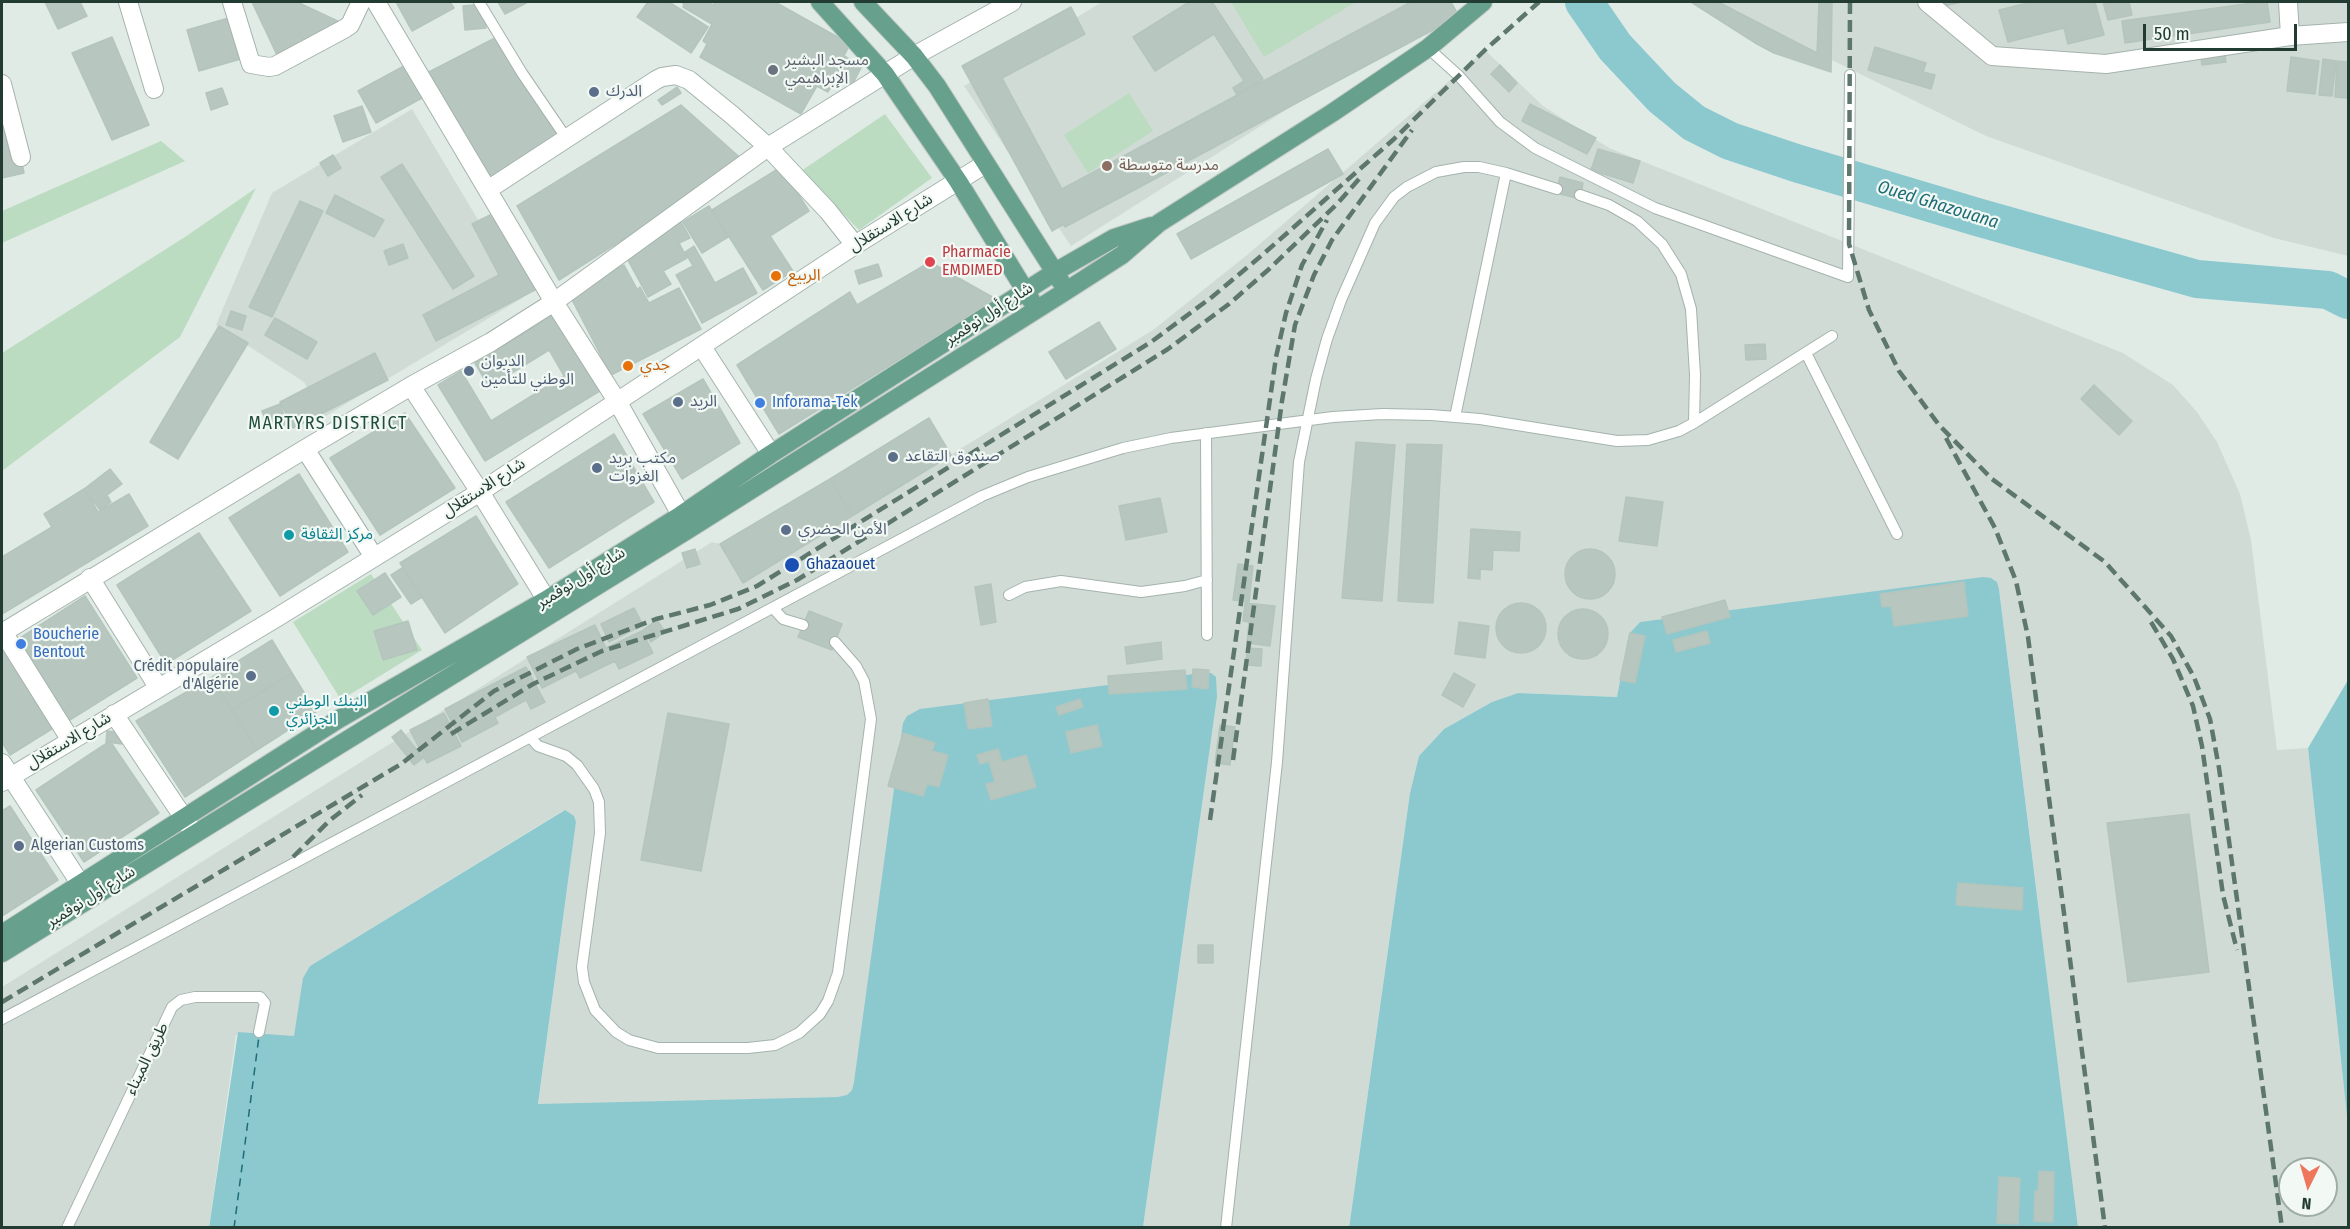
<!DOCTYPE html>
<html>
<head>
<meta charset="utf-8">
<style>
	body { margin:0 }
	#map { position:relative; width:2350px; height:1229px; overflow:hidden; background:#e1ebe6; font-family:"Fira Sans Condensed",sans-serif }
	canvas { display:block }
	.frame { position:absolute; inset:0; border:3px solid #223c33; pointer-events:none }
	.north { position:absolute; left:2278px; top:1157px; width:60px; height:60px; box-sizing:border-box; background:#f2f8f4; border:2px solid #9fada7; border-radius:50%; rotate:185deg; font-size:16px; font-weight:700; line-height:24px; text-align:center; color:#223c33 }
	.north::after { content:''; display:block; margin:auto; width:21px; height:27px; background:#ee765d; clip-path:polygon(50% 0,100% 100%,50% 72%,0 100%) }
	.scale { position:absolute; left:2143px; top:24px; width:154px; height:27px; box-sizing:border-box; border:3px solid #223c33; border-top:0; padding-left:8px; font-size:18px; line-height:21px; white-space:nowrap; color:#223c33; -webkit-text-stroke:4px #f2f8f4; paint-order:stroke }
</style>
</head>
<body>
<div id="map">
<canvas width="2350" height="1229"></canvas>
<div class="frame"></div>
<div class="north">N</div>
<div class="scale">50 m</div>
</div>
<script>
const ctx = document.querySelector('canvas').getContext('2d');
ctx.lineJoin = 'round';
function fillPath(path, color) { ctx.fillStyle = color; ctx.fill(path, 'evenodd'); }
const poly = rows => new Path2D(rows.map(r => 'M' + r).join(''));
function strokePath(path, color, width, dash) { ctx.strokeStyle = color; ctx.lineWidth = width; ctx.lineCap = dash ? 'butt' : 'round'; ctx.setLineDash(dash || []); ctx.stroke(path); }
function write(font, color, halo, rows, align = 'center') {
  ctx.font = font + ' "Fira Sans Condensed","Noto Sans Arabic",sans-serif'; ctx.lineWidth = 4.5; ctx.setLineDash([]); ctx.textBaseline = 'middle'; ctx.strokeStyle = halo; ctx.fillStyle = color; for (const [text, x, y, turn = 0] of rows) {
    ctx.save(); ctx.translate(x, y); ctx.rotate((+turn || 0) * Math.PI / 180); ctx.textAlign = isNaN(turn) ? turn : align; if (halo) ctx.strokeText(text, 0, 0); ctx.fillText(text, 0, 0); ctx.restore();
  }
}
fillPath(poly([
	[1102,2,1450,2,1452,5,1071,246,964,86],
	[1714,2,2348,2,2348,256,2274,238,1986,136],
	[1485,50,1543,106,1609,148,2123,353,2173,385,2197,412,2217,442,2240,494,2251,540,2277,750,2308,748,2348,1126,2348,1227,2078,1227,1999,589,1997,582,1991,578,1640,622,1629,634,1617,697,1518,693,1492,702,1444,729,1419,756,1410,793,1349,1227,1143,1227,1217,697,854,1082,852,1090,848,1095,837,1097,538,1105,576,822,564,810,310,966,294,1036,236,1035,209,1227,2,1228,2,987,712,542,720,544,743,583,1153,330,1247,255],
	[2290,1169,2326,1169,2326,1205,2290,1205],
	[412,109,524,297,324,417,304,382,216,325,272,193]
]), '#d0dbd5');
fillPath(poly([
	[1231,2,1356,2,1264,57],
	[1129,93,1153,131,1088,173,1064,135],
	[885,114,932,178,859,230,801,171],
	[161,141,185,161,2,243,2,211],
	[256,188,180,337,2,471,2,353,185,237],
	[371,574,422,650,341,700,293,622]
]), '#bbdcc1');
fillPath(poly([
	[1983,577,1991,578,1997,582,1999,589,2078,1227,1349,1228,1410,793,1419,756,1444,729,1492,702,1518,693,1617,697,1629,634,1640,622],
	[1202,673,1211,673,1216,677,1217,697,1143,1227,209,1228,238,1032,294,1036,303,978,310,966,565,810,574,816,576,822,538,1104,837,1097,847,1095,852,1090,854,1082,903,723,907,716,920,709],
	[2348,680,2348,1126,2308,748]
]), '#8bc9cf');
strokePath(poly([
	[1584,2,1615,47,1662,97,1694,123,1730,141,1796,163,1977,217,2197,279,2328,290,2348,300]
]), '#8bc9cf', 38);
strokePath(poly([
	[234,1228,259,1036]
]), '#1e6d76', 1.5, [8, 6]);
const building = poly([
	[45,2,80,2,87,16,58,29,45,2],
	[252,2,297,2,346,25,277,55,252,2],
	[396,2,450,2,454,8,412,31,396,2],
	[498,2,528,2,505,14,498,2],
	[648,2,669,2,708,27,691,53,637,17,648,2],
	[681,2,708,2,713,5,715,2,775,2,850,44,844,56,862,66,851,87,836,78,828,92,817,86,801,114,700,57,707,44,703,41,712,24,683,7,684,4,681,2],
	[1189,2,1212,2,1263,79,1237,95,1233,88,1244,81,1214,34,1155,71,1133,37,1189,2],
	[1411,2,1451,2,1459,16,1065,227,1064,224,1052,231,962,66,1071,7,1085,34,1002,78,1062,189,1411,2],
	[1691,2,1718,2,1817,53,1819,2,1832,2,1831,72,1774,53,1757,44,1691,2],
	[1943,2,1962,2,1944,6,1943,2],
	[2032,2,2095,2,2104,35,2068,44,2064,28,2008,42,1999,10,2032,2],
	[2103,2,2129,2,2132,15,2108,20,2103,2],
	[2260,2,2267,2,2270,22,2125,43,2122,21,2260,2],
	[484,4,486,28,465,30,463,6,484,4],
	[239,15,251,56,199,71,187,30,239,15],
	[112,37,149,125,112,140,72,53,112,37],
	[495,38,561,135,486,180,423,75,495,38],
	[1875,47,1926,63,1923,72,1935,75,1931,89,1868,70,1875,47],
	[2225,54,2226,62,2202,65,2201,57,2225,54],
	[2291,57,2319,61,2315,94,2287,91,2291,57],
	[2323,59,2336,61,2332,96,2319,95,2323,59],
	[2337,61,2348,62,2348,98,2335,97,2337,61],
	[1500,65,1517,83,1509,92,1491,74,1500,65],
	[404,66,422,98,376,123,358,91,404,66],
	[677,87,681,93,662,105,658,100,677,87],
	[222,88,228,104,211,110,206,93,222,88],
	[8,93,24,173,2,178,2,94,8,93],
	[1530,104,1596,138,1587,154,1522,121,1530,104],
	[681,105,745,162,559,280,517,206,681,105],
	[362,106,371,132,343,142,334,116,362,106],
	[1328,149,1343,174,1191,259,1177,234,1328,149],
	[1598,149,1640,161,1633,183,1591,170,1598,149],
	[333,155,341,168,328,176,320,163,333,155],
	[402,164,474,276,453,289,381,177,402,164],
	[781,167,809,211,770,236,793,271,763,290,712,210,781,167],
	[1560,177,1583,183,1580,199,1556,193,1560,177],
	[335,195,384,220,374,237,326,213,335,195],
	[300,201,323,211,272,317,249,307,300,201],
	[709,206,728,237,702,253,683,222,709,206],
	[494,213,535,290,436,341,423,315,499,275,472,224,494,213],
	[681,222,690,238,679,243,687,258,663,271,671,284,648,297,624,253,681,222],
	[403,244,408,258,389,265,384,251,403,244],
	[694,246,715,283,743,268,757,293,702,323,676,275,693,266,685,252,694,246],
	[930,262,996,299,779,434,737,365,850,292,857,305,930,262],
	[878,264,882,276,859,284,855,271,878,264],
	[624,265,637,289,640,287,649,303,679,288,701,329,611,375,569,294,624,265],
	[231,311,246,316,242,330,226,325,231,311],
	[557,313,603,389,485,461,438,385,461,371,491,421,564,376,549,350,489,387,475,363,557,313],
	[275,318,317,342,307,359,265,335,275,318],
	[1099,322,1116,349,1066,379,1049,352,1099,322],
	[219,326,248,343,178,459,150,442,219,326],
	[1765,344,1766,359,1746,360,1745,345,1765,344],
	[375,353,388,380,293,428,280,402,375,353],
	[703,379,740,443,682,479,643,414,703,379],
	[2094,385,2132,421,2119,435,2081,399,2094,385],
	[280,404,287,424,270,430,262,411,280,404],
	[405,413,455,488,380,535,330,458,405,413],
	[929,418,951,455,852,516,830,479,929,418],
	[614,434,654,502,549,568,506,502,614,434],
	[1356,442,1395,445,1382,601,1342,598,1356,442],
	[1407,444,1442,445,1433,603,1398,601,1407,444],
	[110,469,122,484,107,495,111,502,100,510,84,489,110,469],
	[299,474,348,552,280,596,229,518,299,474],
	[830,479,852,516,743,583,720,544,830,479],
	[84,489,98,512,129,494,148,526,2,614,2,557,52,527,44,514,84,489],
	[1626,497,1663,502,1657,546,1619,541,1626,497],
	[1160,498,1167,532,1126,540,1119,506,1160,498],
	[476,516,518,584,445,633,400,563,476,516],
	[1471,529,1520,532,1519,551,1493,550,1492,570,1480,569,1480,579,1468,578,1471,529],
	[199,533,251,611,166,664,117,585,199,533],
	[695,549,700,564,687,568,682,553,695,549],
	'1565 574a25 25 0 1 1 50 0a25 25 0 1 1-50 0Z',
	[1238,564,1253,566,1249,602,1233,600,1238,564],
	[402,568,422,597,411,604,391,575,402,568],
	[385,573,401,597,373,615,357,591,385,573],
	[1964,582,1968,616,1894,626,1891,606,1882,607,1880,594,1964,582],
	[991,584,996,622,981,625,975,587,991,584],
	[85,596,137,678,65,723,14,642,85,596],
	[1725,600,1730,617,1667,634,1662,617,1725,600],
	[1245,603,1275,606,1270,646,1247,643,1249,622,1243,621,1245,603],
	'1496 628a25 25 0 1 1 50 0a25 25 0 1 1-50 0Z',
	[634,608,643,625,609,642,601,624,634,608],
	'1558 634a25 25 0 1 1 50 0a25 25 0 1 1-50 0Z',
	[809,611,842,624,832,650,798,637,809,611],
	[657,620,665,632,651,642,643,630,657,620],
	[408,621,417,650,383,660,374,631,408,621],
	[1459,622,1489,626,1485,658,1455,654,1459,622],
	[595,625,606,648,642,631,653,653,619,669,615,661,580,678,576,671,542,688,527,657,595,625],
	[1707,631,1710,643,1676,652,1673,640,1707,631],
	[1630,633,1645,636,1635,683,1620,680,1630,633],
	[272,640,292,673,232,710,211,678,272,640],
	[1161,642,1162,659,1127,664,1125,647,1161,642],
	[5,647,55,727,10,755,2,742,2,650,5,647],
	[1247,648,1262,649,1261,666,1246,665,1247,648],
	[526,667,545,702,531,709,526,700,495,717,498,723,462,742,445,709,526,667],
	[1193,669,1209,670,1208,689,1192,687,1193,669],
	[1185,670,1187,689,1109,694,1108,676,1185,670],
	[292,673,316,712,257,750,232,710,292,673],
	[1454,673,1475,685,1463,707,1442,695,1454,673],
	[211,678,257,750,185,797,136,721,211,678],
	[988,699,992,726,968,729,964,703,988,699],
	[1080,699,1083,707,1059,715,1056,707,1080,699],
	[444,713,461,746,427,763,410,730,444,713],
	[668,713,729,724,701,871,641,860,668,713],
	[1097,725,1102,746,1071,753,1066,732,1097,725],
	[1220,725,1235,727,1230,765,1215,763,1220,725],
	[401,730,423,758,414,765,392,737,401,730],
	[107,731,123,733,122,744,106,742,107,731],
	[903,733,935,743,932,751,948,755,939,787,927,784,923,796,888,786,903,733],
	[110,741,159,813,84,862,36,790,110,741],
	[998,749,1002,762,1026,755,1036,787,991,800,986,784,995,782,989,761,980,764,977,755,998,749],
	[10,806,58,880,2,916,2,811,10,806],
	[2189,814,2209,972,2128,982,2107,823,2189,814],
	[1958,883,2023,888,2022,910,1956,905,1958,883],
	[1198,945,1213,945,1213,963,1198,963,1198,945],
	[2039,1171,2054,1172,2053,1222,2034,1221,2035,1191,2038,1191,2039,1171],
	[1999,1177,2020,1178,2018,1224,1997,1223,1999,1177]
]);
fillPath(building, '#b7c6bf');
strokePath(building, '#b4c5bd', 1.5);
const lane = poly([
	[479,2,522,73,567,139],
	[1428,48,1459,76,1500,122,1535,148,1655,208,1848,277,1850,75],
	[1580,195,1609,205,1637,221,1662,244,1681,274,1691,309,1695,375,1694,423],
	[1806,353,1897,534],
	[1455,417,1506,173],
	[1206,433,1207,635],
	[1009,595,1025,587,1061,581,1141,592,1185,586,1207,580],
	[773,608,783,619,803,625],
	[530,737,538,746,566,756,577,765,594,789,599,802,600,833,582,967,584,982,595,1010,616,1032,629,1040,658,1048,748,1048,775,1045,799,1033,820,1014,828,1001,838,973,871,719,864,681,856,666,835,642],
	[2,1019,982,496,1028,477,1123,448,1171,438,1333,417,1382,414,1431,415,1480,419,1617,441,1648,440,1679,431,1694,423,1832,336],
	[67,1228,172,1007,181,1000,195,997,260,997,265,1003,259,1032],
	[1226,1228,1277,762,1299,462,1316,379,1327,339,1341,300,1375,223,1394,197,1407,187,1436,172,1464,167,1479,167,1506,173,1557,189]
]);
const street = poly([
	[128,2,154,89],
	[232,2,251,64,269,67,275,66,344,29,350,25,360,4],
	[376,2,554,302,617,401,688,527],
	[1927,2,1992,56,2106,64,2290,36],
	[2288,2,2290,36,2348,32],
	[2,84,21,157],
	[489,189,656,80,662,77,676,75,689,80,732,115,768,147,828,211,855,245],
	[702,347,771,454],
	[411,386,480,492,554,612],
	[305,449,374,557],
	[90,578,158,687],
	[3,632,70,739],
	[2,633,305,449,411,386,491,342,554,302,768,147,914,56,1012,2],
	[114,714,194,833],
	[2,763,89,897],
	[2,782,276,618,480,492,855,245,985,164]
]);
const primary = poly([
	[820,2,885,74,958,181,1031,300],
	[863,2,914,56,937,86,1061,282],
	[2,934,339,719,546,600,681,515,771,454,1055,272,1114,238,1151,226],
	[2,953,689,529,1066,291,1122,255,1159,223,1332,113,1428,48,1483,2]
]);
strokePath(lane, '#a4b3ad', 12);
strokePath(street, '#a4b3ad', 20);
strokePath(primary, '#c1c8c6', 20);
strokePath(lane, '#fff', 10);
strokePath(street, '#fff', 18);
strokePath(primary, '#67a08d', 18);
strokePath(poly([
	[1850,2,1849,244,1869,310,1899,371,1939,425,1992,479,2105,562,2171,636,2194,677,2210,719,2219,768,2282,1228],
	[1946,438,1995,528,2016,581,2028,637,2105,1228],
	[2151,622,2173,659,2193,706,2202,746,2223,895,2237,950],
	[451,734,533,684,602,651,738,609,797,580,1168,349,1229,304,1268,270,1337,204,1359,179],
	[1233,760,1282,401,1295,325,1314,275,1332,240,1412,130],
	[1210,820,1276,357,1286,313,1302,265,1327,220],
	[293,857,329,821,362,795],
	[2,1002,401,764,494,691,577,649,656,619,710,605,757,586,1151,342,1212,297,1261,256,1394,139,1485,50,1539,2]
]), '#5d776e', 4.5, [12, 6]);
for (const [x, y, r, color] of [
	[773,70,6,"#6b7280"],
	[594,92,6,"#5c6f8a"],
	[1107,166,6,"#8d6e63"],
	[930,262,6,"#e0444e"],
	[776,276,6,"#e8710a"],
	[628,366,6,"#e8710a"],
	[469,371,6,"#5c6f8a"],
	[678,402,6,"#5c6f8a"],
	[760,403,6,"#3f7fe0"],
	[893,457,6,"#5c6f8a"],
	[597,468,6,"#5c6f8a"],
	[786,530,6,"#5c6f8a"],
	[289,535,6,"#0f9aa8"],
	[792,565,8,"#1a4fb4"],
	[21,644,6,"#3f7fe0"],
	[251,676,6,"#5c6f8a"],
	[274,711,6,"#0f9aa8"],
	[19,846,6,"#5c6f8a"]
]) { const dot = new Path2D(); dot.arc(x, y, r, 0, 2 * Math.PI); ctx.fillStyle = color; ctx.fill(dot); strokePath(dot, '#f2f8f4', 2); }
write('16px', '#5b616d', '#f2f8f4', [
	["مسجد البشير",785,61],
	["الإبراهيمي",785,79]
], 'left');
write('16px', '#4e5e75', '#f2f8f4', [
	["الدرك",606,92],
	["الديوان",481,362],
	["الوطني للتأمين",481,380],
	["الريد",690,402],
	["صندوق التقاعد",905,457],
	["مكتب بريد",609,459],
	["الغزوات",609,477],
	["الأمن الحضري",798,530],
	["Crédit populaire",239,667,"right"],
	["d'Algérie",239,685,"right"],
	["Algerian Customs",31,846]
], 'left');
write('16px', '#785e54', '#f2f8f4', [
	["مدرسة متوسطة",1119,166]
], 'left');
write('16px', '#223c33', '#f2f8f4', [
	["شارع الاستقلال",891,223,-32],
	["شارع أول نوفمبر",989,314,-33],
	["شارع الاستقلال",484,488,-33],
	["شارع أول نوفمبر",581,578,-32],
	["شارع الاستقلال",69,741,-31],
	["شارع أول نوفمبر",91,897,-32],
	["طريق الميناء",147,1059,-64]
]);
write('16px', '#be3a42', '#f2f8f4', [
	["Pharmacie",942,253],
	["EMDIMED",942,271]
], 'left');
write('16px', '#c56008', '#f2f8f4', [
	["الربيع",788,276],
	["جدي",640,366]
], 'left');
write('16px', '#366cbe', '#f2f8f4', [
	["Inforama-Tek",772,403],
	["Boucherie",33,635],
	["Bentout",33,653]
], 'left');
write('16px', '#0d838f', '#f2f8f4', [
	["مركز الثقافة",301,535],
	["البنك الوطني",286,702],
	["الجزائري",286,720]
], 'left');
write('16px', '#164399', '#f2f8f4', [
	["Ghazaouet",806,565]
], 'left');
write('italic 18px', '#1e6d76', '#f2f8f4', [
	["Oued Ghazouana",1938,205,17]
]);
ctx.letterSpacing = '1.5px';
write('18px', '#1f4d3e', '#f2f8f4', [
	["MARTYRS DISTRICT",328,424]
]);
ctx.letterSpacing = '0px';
</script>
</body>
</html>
